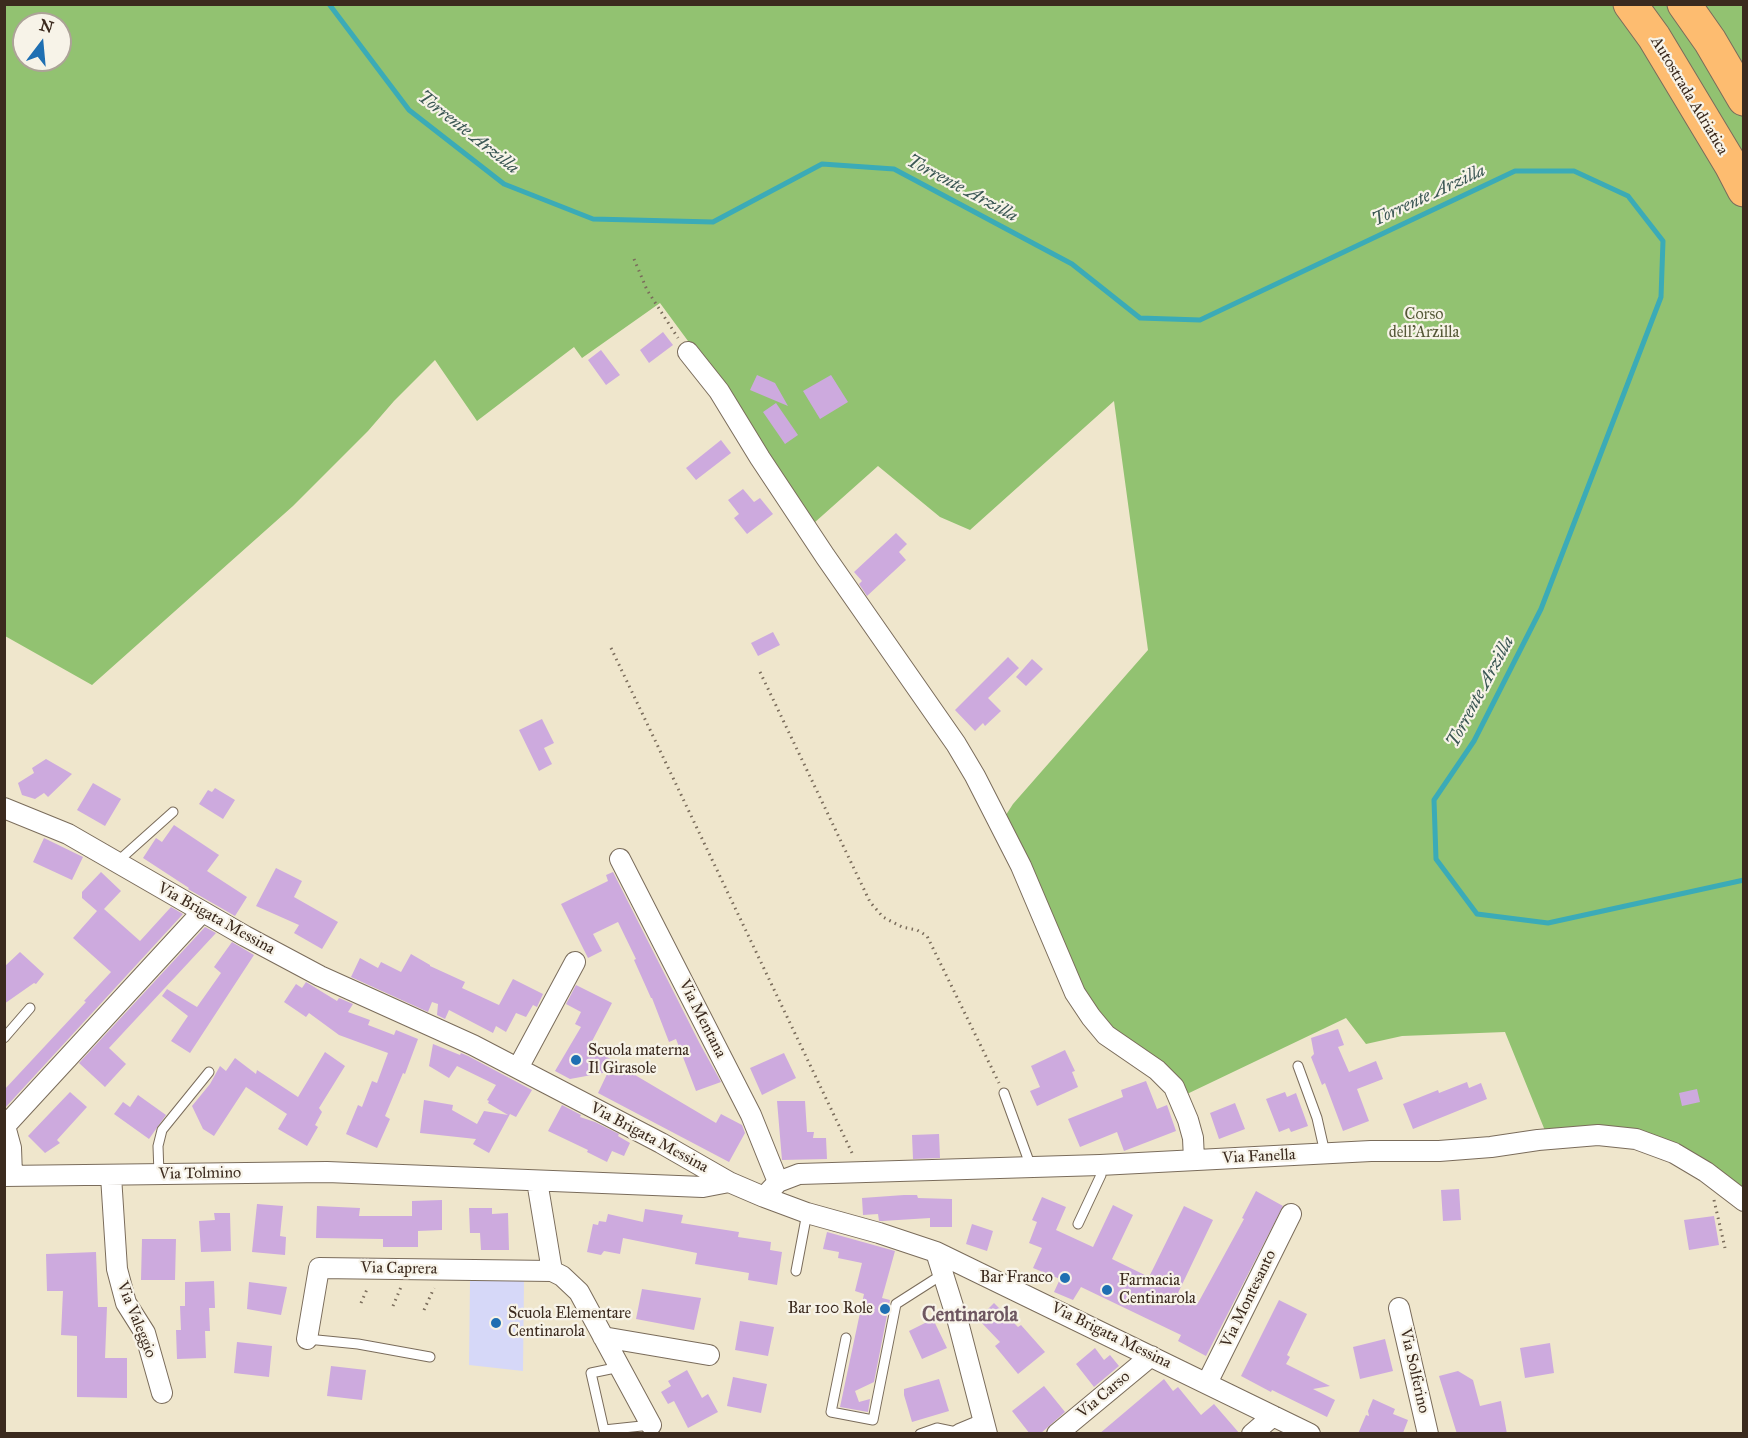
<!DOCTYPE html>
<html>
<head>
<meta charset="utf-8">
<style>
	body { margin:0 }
	#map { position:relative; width:1748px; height:1438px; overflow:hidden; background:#efe6cc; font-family:"IM FELL Great Primer",serif }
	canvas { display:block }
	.frame { position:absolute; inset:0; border:6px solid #3b2a1e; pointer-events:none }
	.north { position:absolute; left:12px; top:12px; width:60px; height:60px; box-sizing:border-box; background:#f7f3e8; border:2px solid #aca397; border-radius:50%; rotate:16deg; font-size:16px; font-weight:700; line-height:24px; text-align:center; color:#3b2a1e }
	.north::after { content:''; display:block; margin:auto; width:21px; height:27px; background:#1f6fb2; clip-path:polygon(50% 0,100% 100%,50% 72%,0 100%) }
</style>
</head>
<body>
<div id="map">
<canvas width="1748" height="1438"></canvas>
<div class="frame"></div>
<div class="north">N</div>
</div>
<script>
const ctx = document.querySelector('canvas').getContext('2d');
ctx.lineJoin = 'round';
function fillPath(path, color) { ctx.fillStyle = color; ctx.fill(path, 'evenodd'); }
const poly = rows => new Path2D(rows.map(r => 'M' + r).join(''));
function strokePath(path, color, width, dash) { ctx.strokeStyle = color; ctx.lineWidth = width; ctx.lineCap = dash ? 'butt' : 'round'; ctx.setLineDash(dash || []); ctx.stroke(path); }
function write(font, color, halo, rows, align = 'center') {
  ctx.font = font + ' "IM FELL Great Primer",serif'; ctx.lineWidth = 4.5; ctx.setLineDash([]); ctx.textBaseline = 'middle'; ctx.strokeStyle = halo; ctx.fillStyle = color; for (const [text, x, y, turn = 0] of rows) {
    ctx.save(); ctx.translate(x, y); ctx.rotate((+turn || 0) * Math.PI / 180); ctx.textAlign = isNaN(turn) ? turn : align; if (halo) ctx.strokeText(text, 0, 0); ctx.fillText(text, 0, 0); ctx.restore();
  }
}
fillPath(poly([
	[470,1280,524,1280,523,1371,469,1365]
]), '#d6d8f8');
fillPath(poly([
	[5,5,1743,5,1743,1200,1648,1140,1550,1143,1505,1032,1402,1036,1366,1044,1346,1018,1187,1094,1122,1042,1088,1002,1004,818,1013,804,1148,650,1114,401,970,530,940,517,878,466,814,523,702,360,660,303,582,358,574,347,477,421,435,360,394,401,368,431,293,506,92,685,5,636],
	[24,24,60,24,60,60,24,60]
]), '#92c271');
strokePath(poly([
	[329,4,409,110,504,184,593,219,713,222,822,164,894,169,1072,264,1140,318,1200,320,1515,171,1574,171,1628,196,1663,241,1661,297,1541,609,1474,741,1434,800,1436,859,1477,914,1548,923,1744,880]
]), '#3babb7', 5);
fillPath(poly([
	[663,332,673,345,649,363,640,350],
	[601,350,620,375,606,385,588,360],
	[757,375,775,383,788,406,750,390],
	[831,375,848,402,820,419,803,391],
	[776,403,798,435,785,444,763,412],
	[721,440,731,453,696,480,686,468],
	[743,489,754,502,760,498,773,514,747,534,734,518,739,514,728,500],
	[896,533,907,544,899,552,906,560,867,596,859,584,862,581,854,572],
	[773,632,780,645,758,656,751,643],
	[1008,657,1019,668,988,698,1001,711,985,726,983,723,975,731,955,710],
	[1032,659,1043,669,1026,686,1016,677],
	[542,719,554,743,544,748,552,764,539,771,519,730],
	[46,759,72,774,48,797,44,793,35,799,22,795,18,783,34,773,32,768],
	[93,783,121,799,105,826,77,810],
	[215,788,235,800,223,819,199,804,208,790,212,792],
	[174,825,219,855,207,871,247,897,235,916,188,889,189,888,143,858,156,838,162,842],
	[44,838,83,857,72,880,33,862],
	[276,868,302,881,294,897,338,922,322,949,294,933,299,925,256,906],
	[101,872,121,891,104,909,140,941,171,907,183,914,4,1109,4,1090,86,1002,84,1001,111,972,73,938,97,911,82,898,82,892],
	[613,872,700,1044,721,1082,696,1091,676,1039,669,1042,652,998,651,998,634,960,636,959,618,922,593,934,602,951,588,958,561,904,608,881,606,875],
	[205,927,216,933,109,1048,126,1064,105,1087,79,1063],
	[232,942,254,955,190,1053,171,1041,188,1016,162,996,167,989,197,1007,221,973,214,967],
	[20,952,44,974,36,984,34,983,4,1004,4,967],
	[411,954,430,965,430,966,465,982,462,988,499,1005,513,979,543,994,537,1007,533,1005,526,1017,516,1013,506,1032,496,1026,493,1033,449,1010,445,1019,437,1015,438,1004,432,1002,428,1012,351,977,360,958,378,968,381,962,401,972],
	[306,982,337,1001,339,998,353,1004,348,1012,370,1020,368,1025,394,1035,396,1030,418,1039,405,1074,403,1073,385,1116,390,1119,377,1148,346,1134,358,1105,362,1107,372,1081,377,1083,388,1053,339,1035,309,1013,306,1017,284,1002,296,984,302,988],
	[576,985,612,1003,589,1047,636,1073,635,1075,716,1123,721,1114,742,1125,745,1133,729,1162,598,1093,608,1072,570,1079,555,1071,581,1027,575,1024,581,1012,566,1004],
	[1338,1029,1344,1045,1338,1047,1349,1072,1376,1061,1383,1079,1357,1089,1369,1121,1343,1131,1325,1083,1322,1085,1311,1057,1314,1054,1311,1038],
	[433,1044,460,1055,461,1053,468,1056,532,1090,516,1117,510,1114,489,1153,473,1144,476,1139,420,1133,424,1100,453,1105,452,1110,477,1124,484,1111,508,1115,488,1103,489,1101,487,1100,496,1085,457,1066,449,1078,429,1066],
	[1065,1050,1075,1071,1072,1072,1078,1087,1037,1106,1030,1091,1040,1087,1031,1066],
	[325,1052,345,1066,319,1108,322,1112,315,1125,318,1127,307,1146,278,1129,287,1114,246,1087,214,1136,203,1129,192,1106,210,1084,220,1066,226,1071,235,1058,256,1074,257,1070,298,1097],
	[784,1053,796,1078,762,1095,750,1068],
	[1146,1081,1157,1109,1167,1105,1176,1131,1124,1151,1117,1132,1080,1147,1068,1119,1123,1097,1121,1090],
	[1467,1082,1469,1088,1481,1083,1487,1099,1413,1129,1403,1104,1438,1090,1439,1093],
	[1697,1089,1700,1102,1682,1106,1679,1093],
	[70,1092,87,1107,57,1140,60,1143,45,1153,28,1136],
	[1285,1092,1287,1097,1296,1093,1308,1126,1291,1132,1289,1128,1279,1132,1266,1099],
	[138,1095,166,1115,149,1139,114,1114,123,1102,130,1107],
	[777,1101,805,1101,807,1132,814,1132,813,1138,826,1138,827,1159,782,1160],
	[1235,1103,1245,1129,1219,1139,1210,1113],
	[562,1105,581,1115,580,1117,595,1122,619,1134,618,1136,630,1143,624,1156,612,1151,607,1162,587,1152,588,1150,548,1131],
	[939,1134,940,1158,913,1159,912,1135],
	[1459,1189,1461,1220,1443,1221,1441,1190],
	[1256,1191,1283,1206,1206,1356,1178,1341,1181,1335,1081,1287,1073,1300,1054,1292,1060,1279,1033,1268,1042,1248,1029,1243,1037,1222,1032,1220,1042,1197,1066,1207,1056,1230,1093,1247,1113,1205,1133,1215,1112,1259,1149,1277,1184,1206,1213,1220,1178,1293,1198,1303,1244,1219,1242,1218],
	[904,1195,917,1195,918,1198,952,1199,952,1227,930,1227,930,1218,882,1221,879,1221,878,1214,863,1215,862,1198],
	[442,1200,442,1230,418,1231,418,1247,383,1247,383,1239,316,1238,317,1206,360,1208,359,1216,412,1216,412,1201],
	[257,1204,283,1206,280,1236,286,1237,285,1255,252,1252],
	[469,1208,492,1208,492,1214,508,1213,509,1250,481,1250,480,1233,470,1233],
	[645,1209,683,1215,681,1223,739,1232,738,1237,771,1242,770,1250,782,1252,777,1285,748,1280,749,1273,695,1264,697,1253,623,1238,620,1254,604,1251,601,1255,587,1252,593,1224,598,1225,599,1221,606,1222,608,1214,643,1222],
	[214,1213,230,1213,231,1251,201,1252,199,1221,215,1220],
	[1714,1216,1719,1245,1689,1250,1684,1220],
	[972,1224,993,1231,987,1251,966,1244],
	[827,1232,895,1251,882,1298,890,1300,874,1382,855,1391,859,1402,870,1399,868,1412,840,1407,864,1294,855,1291,862,1263,838,1258,839,1252,823,1249],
	[142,1239,176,1239,175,1280,141,1280],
	[96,1252,98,1307,107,1307,105,1358,127,1358,127,1398,77,1397,77,1336,61,1335,63,1291,47,1291,46,1254],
	[214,1281,215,1308,209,1308,210,1331,205,1331,206,1358,177,1359,176,1330,181,1330,180,1306,185,1306,185,1282],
	[249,1282,287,1287,281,1315,247,1309],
	[642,1289,701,1298,694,1330,636,1319],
	[1279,1300,1307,1314,1287,1355,1290,1357,1286,1364,1330,1386,1313,1389,1335,1400,1327,1417,1272,1390,1271,1392,1241,1376],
	[994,1303,1018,1327,1021,1325,1045,1352,1018,1374,995,1346,1000,1342,978,1319],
	[933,1319,947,1348,922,1359,909,1331],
	[740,1321,774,1327,768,1356,735,1350],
	[1385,1339,1393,1371,1360,1379,1353,1347],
	[237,1342,272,1346,269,1377,234,1373],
	[1550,1343,1554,1373,1525,1378,1520,1348],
	[1095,1348,1104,1360,1110,1355,1119,1366,1094,1387,1076,1364],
	[331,1366,366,1370,362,1400,327,1396],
	[687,1370,702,1398,708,1394,718,1412,688,1428,674,1401,668,1404,661,1392,671,1386,668,1381],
	[1458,1371,1473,1380,1480,1406,1501,1401,1507,1434,1457,1434,1439,1376],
	[733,1377,767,1384,761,1413,727,1406],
	[939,1379,949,1411,912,1422,904,1395,904,1389],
	[1164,1379,1173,1391,1178,1387,1201,1415,1214,1404,1240,1434,1099,1434],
	[1044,1386,1065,1412,1040,1434,1030,1434,1012,1411],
	[1373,1399,1395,1409,1393,1414,1408,1420,1403,1433,1404,1434,1358,1434,1366,1415,1369,1416,1368,1411]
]), '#cdaade');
const service = poly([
	[117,862,173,812],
	[4,1038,30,1008],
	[1298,1066,1317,1118,1325,1153],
	[1004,1093,1031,1167],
	[159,1174,158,1146,162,1130,209,1072],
	[1078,1224,1101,1175,1100,1165],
	[796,1271,807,1213],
	[846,1338,831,1412,873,1420,896,1304,943,1274],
	[307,1339,358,1344,430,1357],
	[620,1367,591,1373,604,1430,651,1425],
	[920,1434,937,1428,961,1433]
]);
const minor = poly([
	[688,352,719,391,760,458,825,556,956,744,975,776,1021,866,1075,993,1091,1017,1106,1035,1157,1070,1174,1087,1188,1120,1193,1138,1194,1160],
	[4,808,68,834,245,936,320,976,473,1045,661,1143,729,1182,764,1197,807,1213,879,1233,936,1252,1310,1434],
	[620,859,751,1115,778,1182],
	[518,1068,575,962],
	[12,1175,11,1148,5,1126,202,912],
	[4,1176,327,1172,703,1187,729,1182],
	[111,1176,117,1269,126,1303,145,1333,162,1393],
	[537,1181,552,1271],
	[764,1197,778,1182,799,1174,1100,1165,1371,1151,1439,1151,1491,1147,1538,1140,1598,1135,1636,1139,1674,1153,1706,1172,1744,1201],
	[936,1252,958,1322,987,1434],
	[1399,1308,1428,1434],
	[603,1337,709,1355],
	[307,1339,319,1268,552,1271,562,1276,579,1292,651,1425],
	[1207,1383,1291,1214],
	[960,1434,984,1424],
	[1057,1434,1151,1356],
	[1252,1434,1273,1416]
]);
const motorway = poly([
	[1630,4,1654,37,1731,165,1744,190],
	[1684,4,1710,41,1744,99]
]);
strokePath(service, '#7a6c5b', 11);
strokePath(minor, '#7a6c5b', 22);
strokePath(motorway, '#7a6c5b', 35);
strokePath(poly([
	[634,259,647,290,678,338],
	[611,648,853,1155],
	[760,672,870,902,883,917,902,927,917,930,927,936,999,1083],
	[1714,1200,1725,1248],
	[361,1303,368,1287],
	[393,1306,401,1287],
	[424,1310,434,1288]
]), '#7a6c5b', 3, [1.5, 4.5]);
strokePath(service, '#fff', 9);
strokePath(minor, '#fff', 20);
strokePath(motorway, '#fdbc70', 33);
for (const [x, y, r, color] of [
	[576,1060,6,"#1f6fb2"],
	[1065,1278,6,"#1f6fb2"],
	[1107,1290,6,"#1f6fb2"],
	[885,1309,6,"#1f6fb2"],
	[496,1323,6,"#1f6fb2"]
]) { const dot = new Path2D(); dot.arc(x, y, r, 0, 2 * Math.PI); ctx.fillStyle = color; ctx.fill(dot); strokePath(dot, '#f7f3e8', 2); }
write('16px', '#3b2a1e', '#f7f3e8', [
	["Autostrada Adriatica",1689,96,59],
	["Via Brigata Messina",216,919,29],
	["Via Mentana",702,1019,63],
	["Via Brigata Messina",649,1138,28],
	["Via Fanella",1259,1157,-3],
	["Via Tolmino",200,1174,-1],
	["Via Caprera",399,1269,1],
	["Via Montesanto",1249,1299,-64],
	["Via Valeggio",136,1320,68],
	["Via Brigata Messina",1111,1336,26],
	["Via Solferino",1414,1371,77],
	["Via Carso",1104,1395,-40]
]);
write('16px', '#555837', '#f7f3e8', [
	["Corso",1424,315],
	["dell'Arzilla",1424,333]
]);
write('16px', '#3b2a1e', '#f7f3e8', [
	["Scuola materna",588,1051],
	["Il Girasole",588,1069],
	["Bar Franco",1053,1278,"right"],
	["Farmacia",1119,1281],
	["Centinarola",1119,1299],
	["Bar 100 Role",873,1309,"right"],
	["Scuola Elementare",508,1314],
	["Centinarola",508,1332]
], 'left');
write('italic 18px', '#3b5754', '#f7f3e8', [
	["Torrente Arzilla",468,133,38],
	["Torrente Arzilla",962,189,28],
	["Torrente Arzilla",1429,196,-25],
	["Torrente Arzilla",1481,692,-62]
]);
write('bold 20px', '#6e5761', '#f7f3e8', [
	["Centinarola",970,1316]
]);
</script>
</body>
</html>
